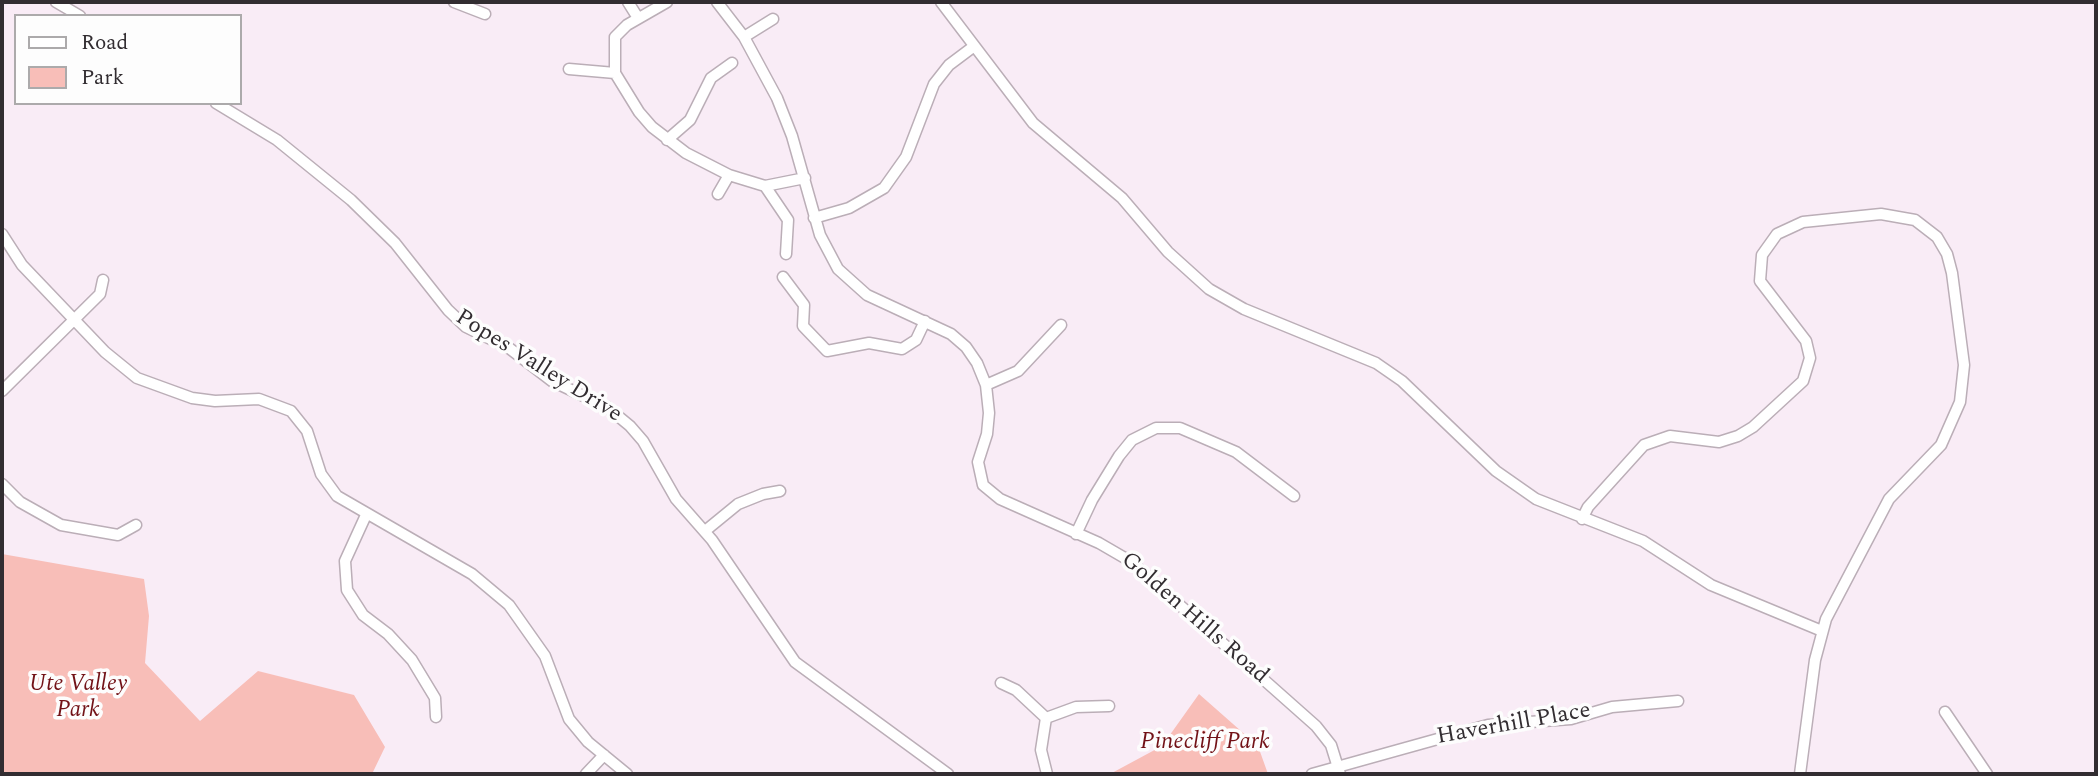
<!DOCTYPE html>
<html>
<head>
<meta charset="utf-8">
<style>
	body { margin:0 }
	#map { position:relative; width:2098px; height:776px; overflow:hidden; background:#f9ecf6; font-family:Spectral,serif }
	canvas { display:block }
	.frame { position:absolute; inset:0; border:4px solid #322d31; pointer-events:none }
	.legend { position:absolute; left:14px; top:14px; width:228px; height:91px; box-sizing:border-box; background:#fdfdfd; border:2px solid #acaaab; margin:0; padding:9px 12px; list-style:none; font-size:21px; color:#322d31 }
	.legend li { display:flex; align-items:center; gap:14px; height:35px }
	.legend b { width:35px; border:2px solid #acaaab }
</style>
</head>
<body>
<div id="map">
<canvas width="2098" height="776"></canvas>
<div class="frame"></div>
<ul class="legend">
<li><b style="height:9px;background:#fff"></b>Road</li>
<li><b style="height:19px;background:#f8beb8"></b>Park</li>
</ul>
</div>
<script>
const ctx = document.querySelector('canvas').getContext('2d');
ctx.lineJoin = 'round';
function fillPath(path, color) { ctx.fillStyle = color; ctx.fill(path, 'evenodd'); }
const poly = rows => new Path2D(rows.map(r => 'M' + r).join(''));
function strokePath(path, color, width, dash) { ctx.strokeStyle = color; ctx.lineWidth = width; ctx.lineCap = dash ? 'butt' : 'round'; ctx.setLineDash(dash || []); ctx.stroke(path); }
function write(font, color, halo, rows, align = 'center') {
  ctx.font = font + ' Spectral,serif'; ctx.lineWidth = 7; ctx.setLineDash([]); ctx.textBaseline = 'middle'; ctx.strokeStyle = halo; ctx.fillStyle = color; for (const [text, x, y, turn = 0] of rows) {
    ctx.save(); ctx.translate(x, y); ctx.rotate((+turn || 0) * Math.PI / 180); ctx.textAlign = isNaN(turn) ? turn : align; if (halo) ctx.strokeText(text, 0, 0); ctx.fillText(text, 0, 0); ctx.restore();
  }
}
fillPath(poly([
	[2,554,144,579,149,616,145,663,200,721,258,671,354,695,385,747,372,774,2,774],
	[1199,694,1258,746,1268,774,1110,774,1162,746]
]), '#f8beb8');
const street = poly([
	[56,2,80,16],
	[454,2,485,14],
	[628,2,638,18],
	[667,2,627,25,615,37,615,73,639,112,652,127,686,153,729,175,765,186,805,178],
	[717,2,744,37,777,98,792,136,820,235,838,269,867,295,951,334,966,347,977,363,986,385,989,413,987,434,978,462,983,485,1000,499,1099,543,1130,561,1316,726,1331,745,1340,774],
	[941,2,1033,123,1122,198,1168,252,1209,289,1244,309,1376,363,1402,381,1496,471,1536,499,1643,541,1711,585,1822,631],
	[744,37,773,19],
	[569,69,615,73],
	[216,103,277,140,351,200,395,243,448,310,466,327,509,348,552,381,607,407,630,426,643,441,676,499,712,540,795,662,948,774],
	[667,140,690,120,711,78,732,63],
	[765,186,788,220,786,254],
	[718,194,729,175],
	[814,218,849,208,884,188,906,157,934,84,949,65,973,47],
	[2,234,22,265,105,352,137,378,192,398,215,401,259,399,291,411,307,431,321,474,337,496,472,574,509,605,545,656,569,719,588,742,627,774],
	[783,277,804,305,803,326,827,351,869,343,902,349,916,340,925,321],
	[986,385,1018,371,1061,325],
	[2,391,100,294,103,280],
	[2,484,20,502,61,525,118,535,136,525],
	[366,515,345,561,347,590,363,615,388,634,412,660,435,698,436,717],
	[1582,519,1588,507,1644,445,1670,436,1719,442,1738,436,1753,427,1803,381,1810,358,1806,341,1760,281,1762,255,1777,234,1803,222,1881,214,1915,220,1937,237,1947,254,1952,273,1964,365,1960,402,1941,445,1889,499,1826,619,1815,660,1800,774],
	[705,531,738,504,763,494,780,491],
	[1076,534,1092,500,1119,456,1132,440,1156,428,1180,428,1236,452,1294,496],
	[1001,683,1016,690,1046,718,1041,750,1047,774],
	[1945,712,1987,774],
	[1046,718,1076,707,1109,706],
	[586,774,604,755],
	[1312,774,1488,725,1571,719,1612,707,1678,701]
]);
strokePath(street, '#bbaeb7', 13);
strokePath(street, '#fff', 10);
write('23px', '#322d31', '#fdfdfd', [
	["Popes Valley Drive",538,367,32],
	["Golden Hills Road",1194,619,41],
	["Haverhill Place",1514,725,-10]
]);
write('italic 23px', '#721217', '#fdfdfd', [
	["Ute Valley",78,685],
	["Park",78,711],
	["Pinecliff Park",1205,743]
]);
</script>
</body>
</html>
